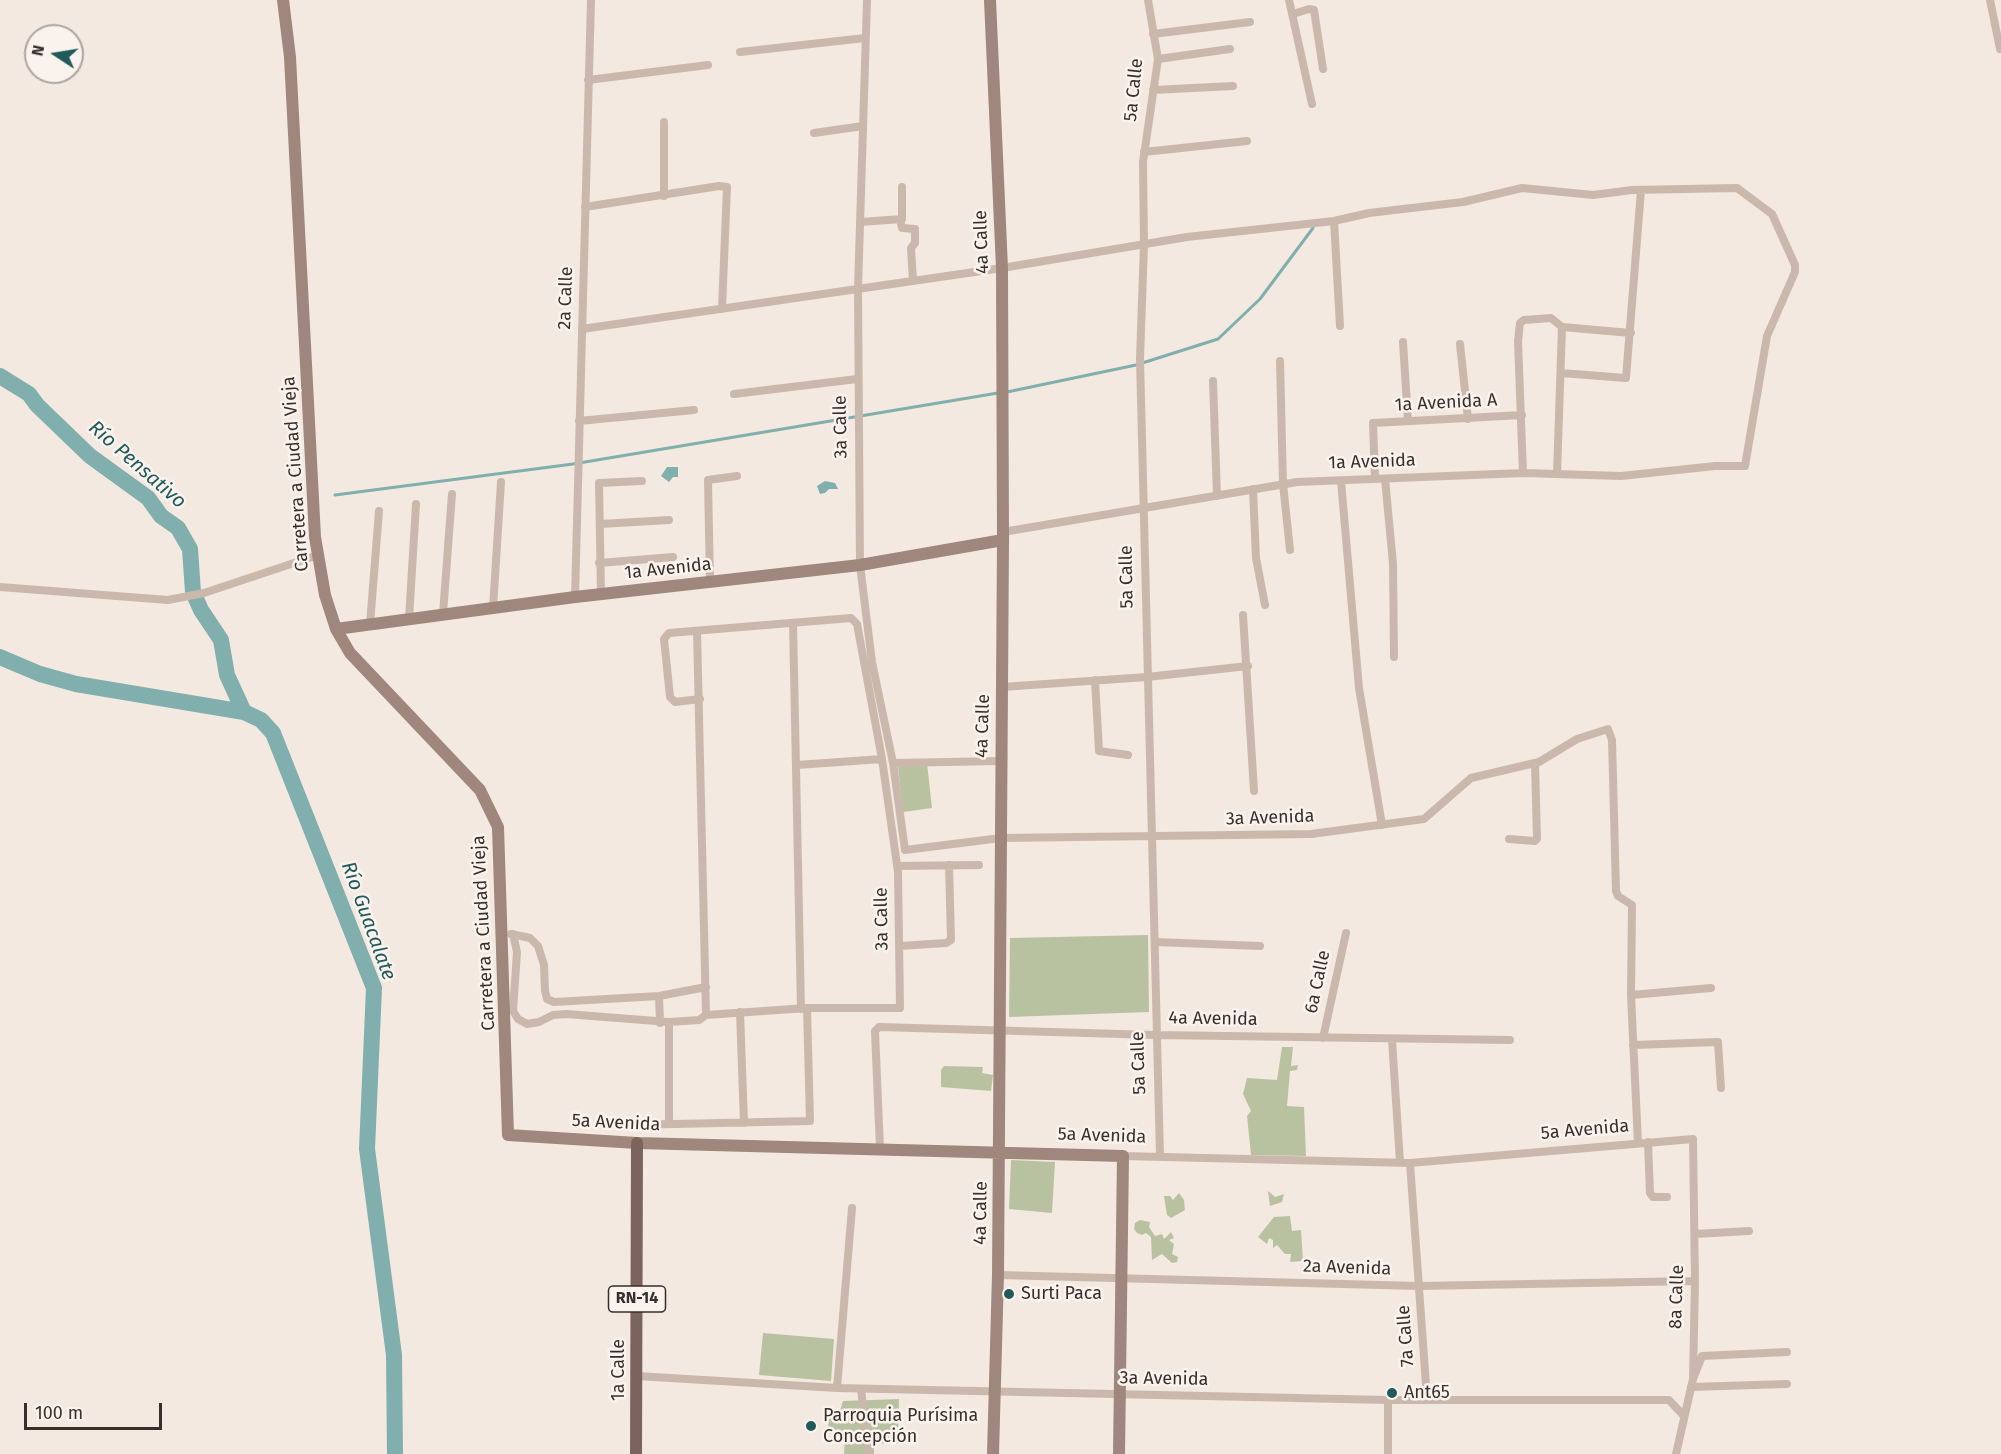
<!DOCTYPE html>
<html>
<head>
<meta charset="utf-8">
<style>
	body { margin:0 }
	#map { position:relative; width:2001px; height:1454px; overflow:hidden; background:#f3e9e0; font-family:"Fira Sans",sans-serif }
	canvas { display:block }
	.north { position:absolute; left:24px; top:24px; width:60px; height:60px; box-sizing:border-box; background:#faf3ed; border:2px solid #ada49f; border-radius:50%; rotate:282deg; font-size:16px; font-weight:700; line-height:24px; text-align:center; color:#392e2b }
	.north::after { content:''; display:block; margin:auto; width:21px; height:27px; background:#215a5a; clip-path:polygon(50% 0,100% 100%,50% 72%,0 100%) }
	.scale { position:absolute; left:24px; top:1403px; width:138px; height:27px; box-sizing:border-box; border:3px solid #392e2b; border-top:0; padding-left:8px; font-size:18px; line-height:21px; white-space:nowrap; color:#392e2b; -webkit-text-stroke:4px #faf3ed; paint-order:stroke }
</style>
</head>
<body>
<div id="map">
<canvas width="2001" height="1454"></canvas>
<div class="north">N</div>
<div class="scale">100 m</div>
</div>
<script>
const ctx = document.querySelector('canvas').getContext('2d');
ctx.lineJoin = 'round';
function fillPath(path, color) { ctx.fillStyle = color; ctx.fill(path, 'evenodd'); }
const poly = rows => new Path2D(rows.map(r => 'M' + r).join(''));
function strokePath(path, color, width, dash) { ctx.strokeStyle = color; ctx.lineWidth = width; ctx.lineCap = dash ? 'butt' : 'round'; ctx.setLineDash(dash || []); ctx.stroke(path); }
function write(font, color, halo, rows, align = 'center') {
  ctx.font = font + ' "Fira Sans",sans-serif'; ctx.lineWidth = 5; ctx.setLineDash([]); ctx.textBaseline = 'middle'; ctx.strokeStyle = halo; ctx.fillStyle = color; for (const [text, x, y, turn = 0] of rows) {
    ctx.save(); ctx.translate(x, y); ctx.rotate((+turn || 0) * Math.PI / 180); ctx.textAlign = isNaN(turn) ? turn : align; if (halo) ctx.strokeText(text, 0, 0); ctx.fillText(text, 0, 0); ctx.restore();
  }
}
fillPath(poly([
	[927,763,932,808,903,812,898,767],
	[1148,935,1149,1012,1009,1017,1010,938],
	[1282,1047,1293,1047,1291,1066,1298,1065,1297,1070,1290,1071,1287,1106,1304,1107,1306,1156,1251,1155,1247,1116,1251,1111,1243,1094,1247,1078,1277,1080],
	[944,1066,983,1067,982,1073,993,1075,991,1091,941,1087,941,1070],
	[1011,1160,1055,1162,1052,1213,1009,1209],
	[1268,1191,1275,1197,1284,1194,1282,1202,1270,1206],
	[1179,1193,1184,1200,1185,1210,1171,1218,1167,1215,1164,1196,1170,1196,1173,1200],
	[1290,1216,1292,1231,1301,1230,1303,1261,1290,1262,1291,1254,1285,1254,1277,1245,1273,1248,1273,1240,1269,1238,1267,1244,1258,1237,1274,1217],
	[1140,1220,1150,1222,1149,1227,1155,1236,1162,1234,1164,1239,1171,1232,1174,1238,1169,1240,1174,1244,1172,1254,1178,1257,1177,1262,1172,1263,1162,1254,1152,1260,1151,1237,1146,1233,1142,1235,1137,1233,1134,1229,1135,1223],
	[763,1333,834,1339,831,1381,759,1375],
	[899,1399,898,1444,874,1443,874,1454,844,1454,845,1438,828,1433,829,1414,839,1414,843,1401]
]), '#b9c2a0');
fillPath(poly([
	[667,467,678,467,678,477,673,477,669,482,661,476],
	[825,481,835,483,838,489,829,489,825,493,820,494,817,486]
]), '#80afae');
strokePath(poly([
	[1007,392,1136,365,1218,339,1260,299,1313,228],
	[335,495,573,464,998,393]
]), '#80afae', 3);
strokePath(poly([
	[0,376,29,394,37,405,90,456,148,498,161,516,178,528,190,549,193,592,201,610,221,640,227,675,244,712],
	[0,657,40,674,76,684,244,712,261,720,273,733,374,988,367,1149,394,1355,395,1454]
]), '#80afae', 16);
strokePath(poly([
	[867,0,858,289,860,565,872,662,893,763,905,850,1001,838,1311,834,1424,819,1471,778,1539,762,1577,739,1608,729,1612,740,1616,891,1618,896,1632,905,1631,995,1638,1143],
	[1148,0,1158,59,1143,162,1144,244,1140,359,1160,1156],
	[1289,0,1312,104],
	[1990,0,2000,49],
	[1293,14,1309,9,1314,10,1323,69],
	[1153,34,1250,22],
	[740,52,865,38],
	[1158,59,1230,49],
	[588,80,708,65],
	[1153,90,1233,86],
	[664,122,664,196],
	[814,133,863,126],
	[1144,152,1247,141],
	[585,207,719,186,727,187,722,309],
	[900,219,902,228,915,229,915,243,911,248,913,281],
	[1334,221,1340,326],
	[860,222,902,219,902,187],
	[582,329,1002,268,1187,237,1334,221,1369,213,1463,202,1522,188,1593,195,1632,190,1737,188,1772,214,1795,265,1795,272,1767,336,1745,466,1715,466,1621,476,1523,473,1297,482,1003,532],
	[1403,342,1408,421],
	[1460,344,1468,419],
	[1280,361,1283,484,1290,550],
	[1561,373,1626,378,1641,190],
	[1213,381,1217,496],
	[734,394,857,379],
	[579,421,694,410],
	[1523,473,1518,341,1520,323,1524,320,1551,318,1562,327,1631,333],
	[1557,474,1562,327],
	[1375,478,1373,423,1522,415],
	[1385,479,1393,564,1394,657],
	[1341,481,1359,688,1382,825],
	[1253,489,1256,558,1265,605],
	[600,524,669,520],
	[599,563,673,557],
	[710,582,708,480,737,476],
	[0,587,168,600,204,593,318,555],
	[601,594,599,483,642,481],
	[575,597,591,0],
	[493,608,501,482],
	[443,614,452,494],
	[1243,615,1254,791],
	[409,619,416,504],
	[793,623,801,1009],
	[370,624,379,511],
	[697,631,706,1015],
	[1095,680,1099,751,1128,755],
	[1002,687,1147,677,1248,666],
	[893,763,1000,761],
	[797,765,882,759],
	[1509,839,1535,841,1537,839,1535,763],
	[897,866,979,865],
	[511,934,530,938,538,946,544,965,545,991,547,999,554,1002,659,996,706,987],
	[513,934,517,952,513,1011,518,1019,527,1024,539,1022,553,1015,566,1014,669,1022,699,1020,706,1015,807,1008,900,1008,898,872,882,759,857,624,851,618,669,633,664,639,670,697,675,702,700,699],
	[1155,942,1260,946],
	[899,946,946,943,951,940,949,865],
	[1631,995,1711,988],
	[659,996,660,1023],
	[740,1012,744,1123],
	[669,1022,669,1124],
	[1323,1038,1346,933],
	[1392,1040,1400,1162],
	[1633,1045,1718,1042,1721,1088],
	[630,1125,810,1121,807,1008],
	[1648,1142,1650,1193,1653,1197,1667,1197],
	[880,1149,875,1031,879,1027,1155,1035,1510,1040],
	[1123,1156,1410,1163,1693,1139,1695,1281,1693,1379,1676,1454],
	[1410,1163,1427,1399],
	[1695,1234,1749,1231],
	[998,1275,1419,1286,1695,1281],
	[637,1376,837,1388,1388,1400,1669,1400,1684,1416],
	[1693,1379,1702,1356,1787,1352],
	[1691,1387,1787,1384],
	[837,1388,852,1208],
	[861,1389,868,1454],
	[1388,1454,1388,1400]
]), '#cbb8ac', 8);
strokePath(poly([
	[283,0,290,57,315,537,325,595,336,629,350,653,480,790,498,827,508,1135,637,1143,1123,1156,1119,1454],
	[990,0,1002,268,1003,540,998,1275,993,1454],
	[336,629,575,597,860,565,1003,540]
]), '#9f877d', 12);
strokePath(poly([
	[636,1454,637,1143]
]), '#7b645c', 12);
for (const [x, y, r, color] of [
	[1009,1294,6,"#215a5a"],
	[1392,1393,6,"#215a5a"],
	[811,1426,6,"#215a5a"]
]) { const dot = new Path2D(); dot.arc(x, y, r, 0, 2 * Math.PI); ctx.fillStyle = color; ctx.fill(dot); strokePath(dot, '#faf3ed', 2); }
for (const [x, y, w] of [
	[637,1299,57]
]) { const box = new Path2D(); box.roundRect(x - w / 2, y - 13, w, 26, 4.5); ctx.fillStyle = '#faf3ed'; ctx.fill(box); strokePath(box, '#392e2b', 1.5); }
write('bold 16px', '#392e2b', null, [
	["RN-14",637,1299]
]);
write('18px', '#392e2b', '#faf3ed', [
	["5a Calle",1134,90,-84],
	["4a Calle",982,242,-92],
	["2a Calle",566,298,-88],
	["1a Avenida A",1446,403,-3],
	["3a Calle",841,427,-91],
	["1a Avenida",1372,462,-2],
	["Carretera a Ciudad Vieja",296,474,-94],
	["1a Avenida",668,569,-6],
	["5a Calle",1127,577,-91],
	["4a Calle",983,726,-88],
	["3a Avenida",1270,818,-2],
	["3a Calle",882,919,-91],
	["Carretera a Ciudad Vieja",484,933,-93],
	["6a Calle",1318,982,-78],
	["4a Avenida",1213,1019,1],
	["5a Calle",1139,1063,-92],
	["5a Avenida",616,1123,3],
	["5a Avenida",1585,1130,-5],
	["5a Avenida",1102,1136,2],
	["4a Calle",981,1213,-89],
	["2a Avenida",1347,1268,2],
	["8a Calle",1677,1297,-88],
	["7a Calle",1406,1336,-94],
	["1a Calle",619,1370,-90],
	["3a Avenida",1164,1379,1]
]);
write('18px', '#392e2b', '#faf3ed', [
	["Surti Paca",1021,1294],
	["Ant65",1404,1393],
	["Parroquia Purísima",823,1416],
	["Concepción",823,1437]
], 'left');
write('italic 20px', '#215a5a', '#faf3ed', [
	["Río Pensativo",137,465,41],
	["Río Guacalate",368,921,70]
]);
</script>
</body>
</html>
